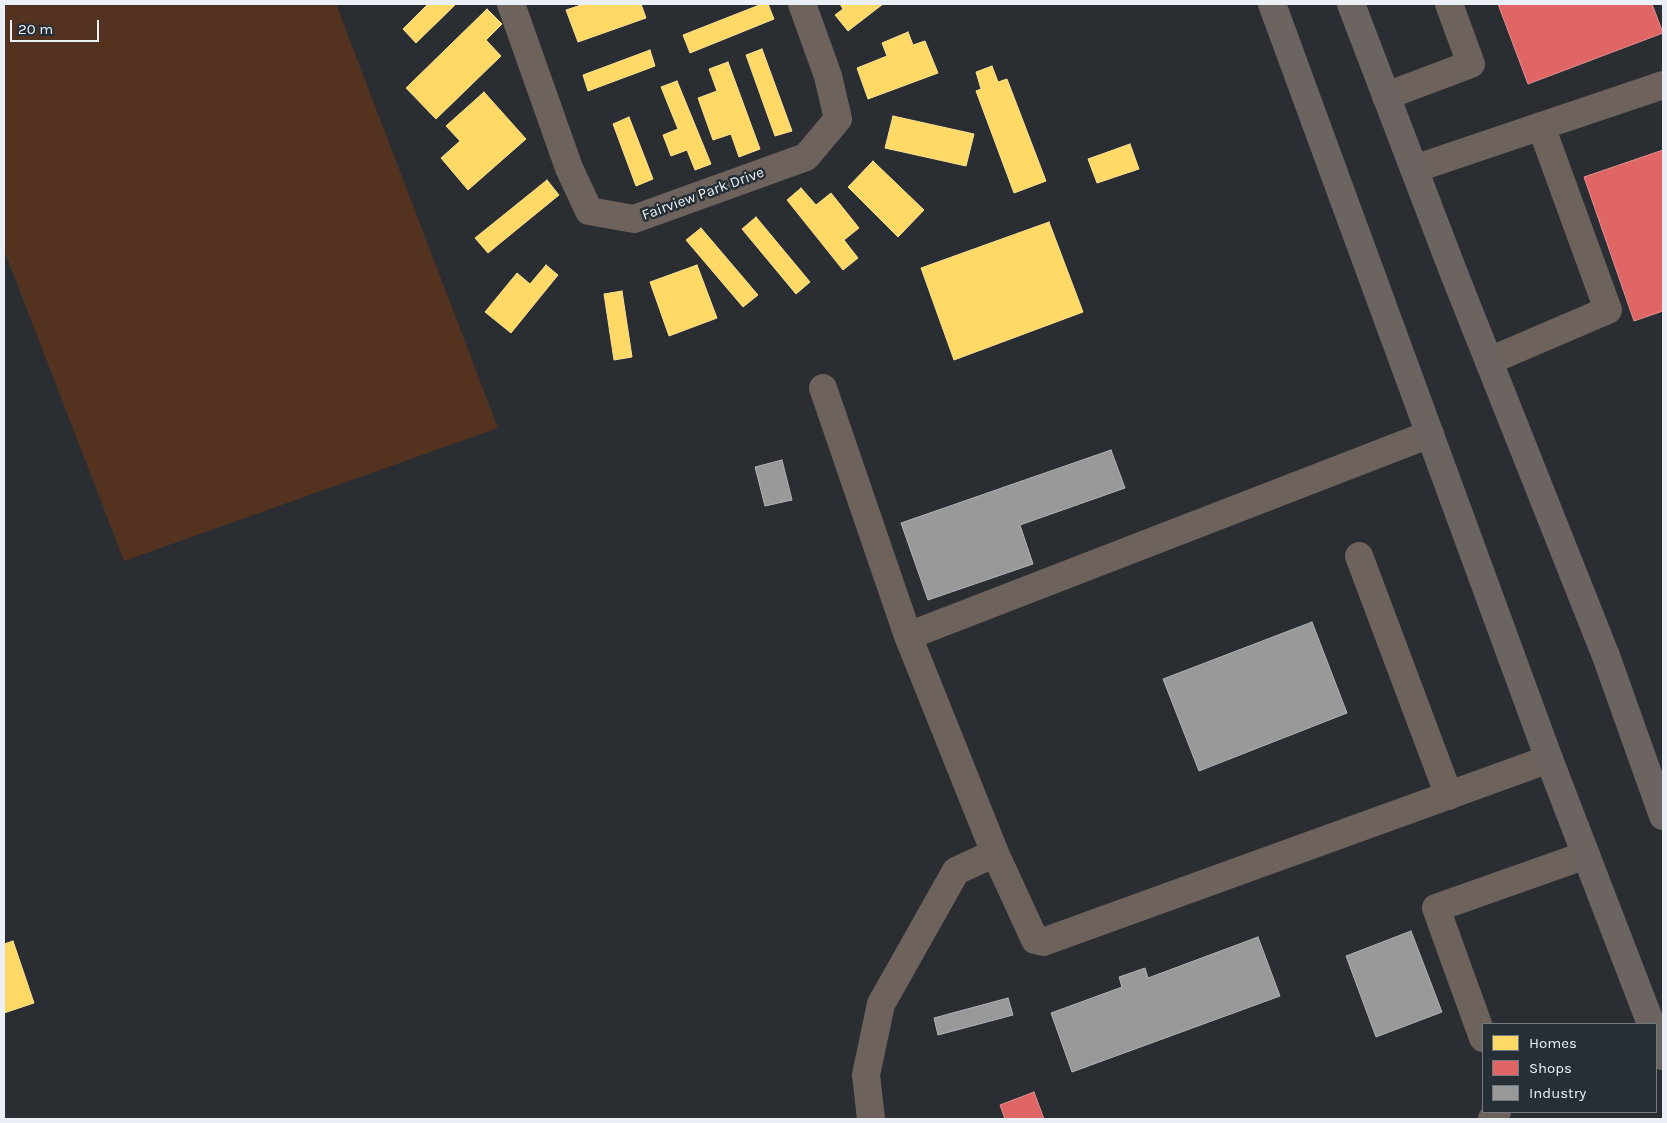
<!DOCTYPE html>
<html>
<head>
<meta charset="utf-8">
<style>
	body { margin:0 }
	#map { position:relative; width:1667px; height:1123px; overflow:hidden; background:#2a2e32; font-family:Karla,sans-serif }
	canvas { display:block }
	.frame { position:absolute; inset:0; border:5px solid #eaf0f5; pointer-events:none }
	.legend { position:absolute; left:1482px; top:1023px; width:175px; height:90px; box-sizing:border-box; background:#262f36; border:1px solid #747c82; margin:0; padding:6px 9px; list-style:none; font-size:15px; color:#eaf0f5 }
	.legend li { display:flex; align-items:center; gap:10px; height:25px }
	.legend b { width:25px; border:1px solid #747c82 }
	.scale { position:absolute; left:10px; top:20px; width:89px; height:22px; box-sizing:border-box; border:2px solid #eaf0f5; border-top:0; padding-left:6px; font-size:15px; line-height:18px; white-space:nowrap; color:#eaf0f5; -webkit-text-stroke:4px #262f36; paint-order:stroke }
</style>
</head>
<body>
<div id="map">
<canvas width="1667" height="1123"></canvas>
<div class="frame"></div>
<ul class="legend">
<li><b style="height:14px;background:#ffd966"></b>Homes</li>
<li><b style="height:14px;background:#e06666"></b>Shops</li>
<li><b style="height:14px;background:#999"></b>Industry</li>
</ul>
<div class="scale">20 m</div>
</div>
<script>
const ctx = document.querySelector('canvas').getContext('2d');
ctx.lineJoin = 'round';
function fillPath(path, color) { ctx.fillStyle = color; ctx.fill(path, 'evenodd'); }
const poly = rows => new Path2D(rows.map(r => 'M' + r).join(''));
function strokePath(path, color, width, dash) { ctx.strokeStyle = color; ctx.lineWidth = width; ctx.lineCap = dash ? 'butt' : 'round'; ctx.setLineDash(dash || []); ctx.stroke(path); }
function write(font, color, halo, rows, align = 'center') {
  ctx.font = font + ' Karla,sans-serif'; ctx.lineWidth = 5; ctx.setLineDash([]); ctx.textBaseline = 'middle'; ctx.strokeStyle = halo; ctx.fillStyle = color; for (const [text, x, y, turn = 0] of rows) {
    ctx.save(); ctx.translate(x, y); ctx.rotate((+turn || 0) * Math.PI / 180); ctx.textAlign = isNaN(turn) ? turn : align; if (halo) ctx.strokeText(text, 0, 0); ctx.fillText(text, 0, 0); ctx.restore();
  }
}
fillPath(poly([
	[4,4,336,4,498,428,124,561,4,250]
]), '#543220');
const homes = poly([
	[428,4,456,4,416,43,403,29,428,4],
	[584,4,641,4,646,18,578,42,566,10,584,4],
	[762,4,768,4,774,19,690,53,683,35,762,4],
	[840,4,883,4,848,31,835,15,843,9,840,4],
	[487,9,502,24,486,40,501,56,436,119,406,88,487,9],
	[908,32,913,45,925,41,938,73,868,99,857,68,887,56,882,43,908,32],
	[762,49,792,131,775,136,746,55,762,49],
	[650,50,655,66,588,91,583,75,650,50],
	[728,62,760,149,739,157,731,134,713,140,698,98,717,91,709,69,728,62],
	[992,66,998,82,1007,79,1046,181,1014,193,976,91,981,89,976,72,992,66],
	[677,81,711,164,695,170,687,150,671,156,663,135,678,129,661,87,677,81],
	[484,92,526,139,468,190,441,158,460,141,446,126,484,92],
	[893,116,974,134,966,166,885,148,893,116],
	[629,117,653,179,636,186,613,124,629,117],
	[1130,144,1139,169,1097,183,1088,159,1130,144],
	[873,161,924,210,898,237,848,187,873,161],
	[547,180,559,195,488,253,475,238,547,180],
	[801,188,816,205,831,193,859,228,844,240,858,258,843,270,787,200,801,188],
	[756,217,810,282,796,294,742,229,756,217],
	[1049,222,1083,312,954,360,921,268,1049,222],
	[701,228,758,295,743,307,686,240,701,228],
	[546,265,558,275,511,333,485,312,517,273,530,284,546,265],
	[697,265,717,318,669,336,650,282,697,265],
	[622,291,632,357,614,360,604,294,622,291],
	[13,941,34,1003,4,1013,4,944,13,941]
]);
fillPath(homes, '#ffd966');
strokePath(homes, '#f9e091', 1);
const shops = poly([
	[1498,4,1652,4,1663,33,1528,84,1498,4],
	[1663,150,1663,311,1634,321,1584,177,1663,150],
	[1034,1092,1044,1119,1005,1119,1000,1105,1034,1092]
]);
fillPath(shops, '#e06666');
strokePath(shops, '#e38f91', 1);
const industry = poly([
	[1111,450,1125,488,1020,525,1033,564,928,600,901,523,1111,450],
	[782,460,792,500,765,506,755,467,782,460],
	[1312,622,1347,713,1199,771,1163,679,1312,622],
	[1411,931,1442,1012,1376,1037,1346,956,1411,931],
	[1258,937,1280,996,1072,1072,1051,1013,1122,987,1119,977,1145,968,1148,978,1258,937],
	[1008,998,1013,1015,938,1035,934,1018,1008,998]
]);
fillPath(industry, '#999');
strokePath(industry, '#b1b3b5', 1);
strokePath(poly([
	[511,4,569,168,589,211,634,219,806,157,838,119,828,76,802,4],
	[1386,96,1471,64,1449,4],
	[1414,169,1663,85],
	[1489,361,1608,310,1541,126],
	[823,388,908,636,995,853,956,871,881,1004,866,1075,871,1119],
	[1359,556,1449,796],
	[908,636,1430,434],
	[995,853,1035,940,1043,942,1549,759],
	[1483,1038,1436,908,1586,855],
	[1492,1119,1497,1112]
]), '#6d625c', 28);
strokePath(poly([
	[1272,4,1549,759,1651,1024],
	[1351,4,1453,271,1606,656,1663,816],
	[1656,1037,1663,1056]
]), '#6b6461', 28);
write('15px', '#eaf0f5', '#262f36', [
	["Fairview Park Drive",703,194,-20]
]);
</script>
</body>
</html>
